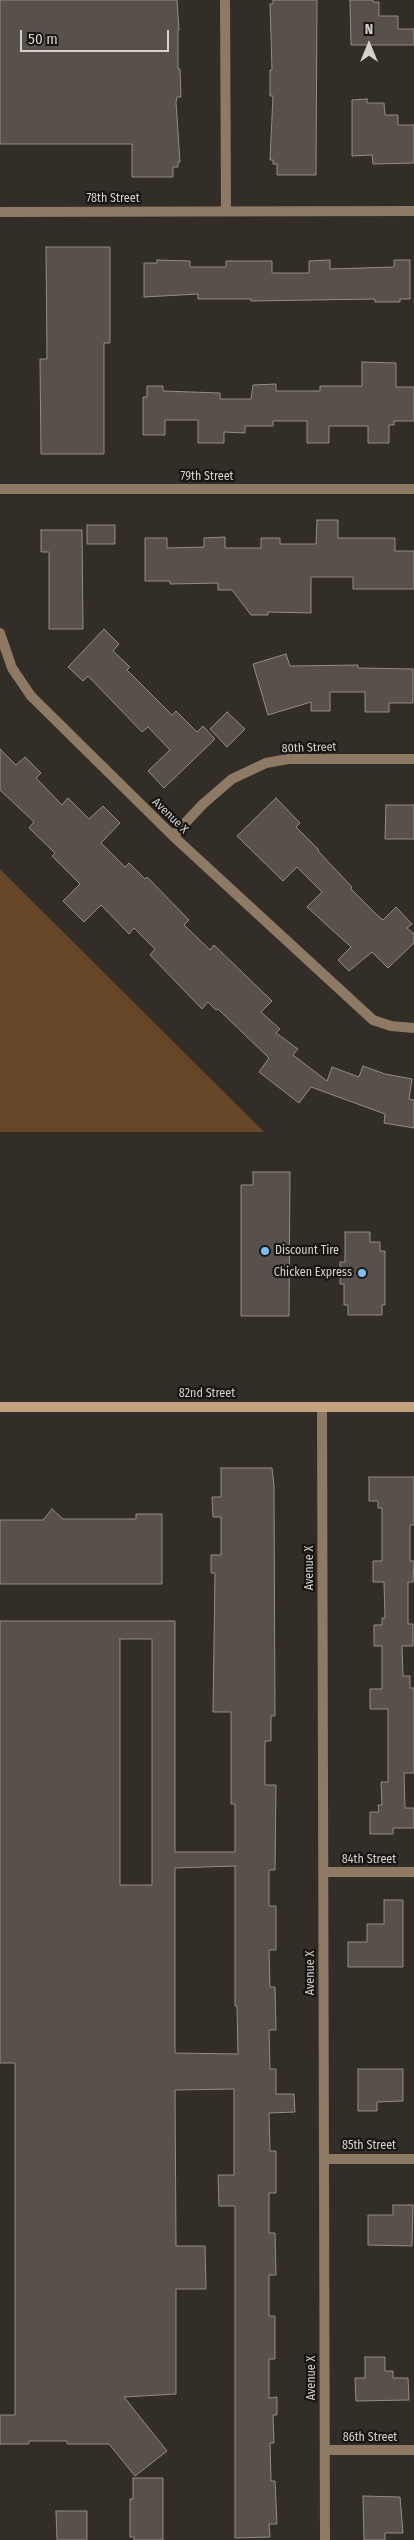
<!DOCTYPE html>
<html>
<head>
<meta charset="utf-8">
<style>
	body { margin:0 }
	#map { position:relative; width:414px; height:2540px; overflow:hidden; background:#332d27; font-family:"Fira Sans Condensed",sans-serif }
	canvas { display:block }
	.north { position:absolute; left:344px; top:20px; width:50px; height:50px; -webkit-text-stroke:4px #181513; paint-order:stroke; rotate:0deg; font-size:14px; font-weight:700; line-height:20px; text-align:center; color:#d5d1cd }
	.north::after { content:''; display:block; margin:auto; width:18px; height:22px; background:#d5d1cd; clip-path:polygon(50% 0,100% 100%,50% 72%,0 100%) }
	.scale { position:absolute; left:20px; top:30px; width:149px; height:22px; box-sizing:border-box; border:2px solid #d5d1cd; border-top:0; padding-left:6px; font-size:15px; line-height:18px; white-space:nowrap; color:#d5d1cd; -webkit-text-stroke:4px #181513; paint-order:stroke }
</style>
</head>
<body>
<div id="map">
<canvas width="414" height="2540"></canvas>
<div class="north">N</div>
<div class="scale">50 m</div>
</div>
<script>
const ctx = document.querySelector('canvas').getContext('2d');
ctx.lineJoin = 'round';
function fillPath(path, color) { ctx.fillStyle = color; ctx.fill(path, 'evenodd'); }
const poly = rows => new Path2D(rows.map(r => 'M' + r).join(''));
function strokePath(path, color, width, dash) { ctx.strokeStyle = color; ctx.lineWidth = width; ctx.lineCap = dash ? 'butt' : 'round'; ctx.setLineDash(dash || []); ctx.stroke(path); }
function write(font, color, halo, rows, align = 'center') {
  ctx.font = font + ' "Fira Sans Condensed",sans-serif'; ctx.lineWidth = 4.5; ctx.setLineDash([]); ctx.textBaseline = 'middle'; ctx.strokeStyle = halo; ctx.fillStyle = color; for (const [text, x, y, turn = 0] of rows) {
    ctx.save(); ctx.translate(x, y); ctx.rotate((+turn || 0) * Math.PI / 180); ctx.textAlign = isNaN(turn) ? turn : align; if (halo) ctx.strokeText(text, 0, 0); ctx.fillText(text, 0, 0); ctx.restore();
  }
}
fillPath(poly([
	[0,869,264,1132,0,1132]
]), '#654626');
const building = poly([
	[0,0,177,0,179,30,178,30,178,69,180,69,181,97,177,97,176,102,180,162,178,162,178,167,173,167,173,177,132,177,132,144,0,144,0,0],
	[273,0,317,0,316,175,277,175,277,164,273,164,273,160,270,160,273,96,270,96,270,70,272,70,270,4,273,4,273,0],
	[350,0,373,0,373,2,379,2,379,16,398,16,398,29,414,29,414,45,351,45,350,0],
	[367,99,367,103,384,103,385,115,398,115,398,125,414,125,414,163,373,164,372,155,352,156,352,100,367,99],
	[46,247,110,247,110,343,104,343,104,454,41,454,40,359,47,359,46,247],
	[157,260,190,261,190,267,226,267,226,261,272,261,272,273,309,273,309,261,330,260,330,269,394,267,394,260,410,260,410,299,400,299,400,302,375,302,375,299,251,301,251,299,198,299,198,294,144,297,144,263,157,263,157,260],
	[362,362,396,363,396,387,414,387,414,421,394,421,394,425,389,425,389,443,368,443,368,426,329,426,329,443,307,443,307,421,273,421,273,426,245,426,245,433,224,432,224,443,198,443,198,420,165,420,165,435,143,435,143,397,147,397,147,386,163,386,163,391,220,393,220,399,251,399,253,385,276,384,276,391,320,391,320,386,362,386,362,362],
	[317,520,338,520,338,538,395,538,395,551,414,551,414,589,353,589,353,577,311,577,311,613,268,612,268,615,251,615,232,590,218,590,218,583,170,584,170,581,145,581,145,538,167,538,167,548,204,547,204,538,225,537,225,548,261,548,261,538,280,538,280,544,316,544,317,520],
	[87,525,115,525,115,544,87,544,87,525],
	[41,530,82,530,83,629,49,629,49,552,41,552,41,530],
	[104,629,119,644,113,651,130,667,127,670,172,715,176,711,197,732,203,726,215,739,164,788,148,771,170,750,148,727,142,732,88,676,83,681,68,667,104,629],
	[286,654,290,666,358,665,358,668,413,669,413,703,389,703,389,712,365,712,365,692,330,692,330,711,311,711,311,702,268,715,253,664,286,654],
	[227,712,245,729,227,747,210,729,227,712],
	[0,749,16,765,25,757,41,773,36,778,62,805,68,798,89,819,103,806,120,823,101,843,125,867,129,863,145,879,147,877,189,920,184,925,210,950,214,945,272,1001,261,1012,280,1029,276,1033,298,1049,293,1055,327,1081,332,1067,359,1077,363,1066,385,1074,412,1079,409,1099,414,1100,414,1128,384,1123,385,1114,311,1087,299,1103,259,1072,269,1058,218,1009,216,1010,208,1002,202,1009,150,955,155,949,134,928,129,934,101,905,84,922,63,901,80,884,52,856,55,853,29,828,34,822,0,790,0,749],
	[276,798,300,823,296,827,319,850,318,851,352,887,351,889,376,914,383,920,396,907,412,924,407,928,414,934,414,943,388,968,372,952,349,971,338,960,351,947,307,907,322,892,297,867,283,881,237,836,276,798],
	[386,805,414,805,414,839,385,839,386,805],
	[253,1172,290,1172,289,1316,241,1316,241,1185,253,1185,253,1172],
	[345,1232,370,1232,370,1242,380,1242,380,1251,385,1251,385,1305,382,1305,382,1315,348,1315,348,1305,344,1305,344,1284,340,1284,340,1262,345,1262,345,1232],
	[221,1468,272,1468,274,1486,275,1716,271,1716,271,1741,265,1741,265,1785,276,1785,275,1870,269,1870,269,1906,276,1906,276,1950,269,1950,270,1987,275,1987,276,2030,269,2030,270,2069,276,2069,276,2094,294,2094,295,2112,269,2113,270,2151,276,2151,276,2193,269,2193,269,2233,275,2233,276,2275,269,2275,269,2316,275,2316,275,2359,269,2359,269,2398,277,2397,277,2415,273,2415,274,2443,270,2443,271,2481,275,2481,277,2524,269,2524,270,2537,235,2538,235,2206,219,2206,218,2175,234,2175,234,2089,175,2090,176,2246,205,2246,206,2289,176,2289,176,2394,124,2397,167,2451,135,2476,109,2444,67,2444,67,2441,29,2441,29,2444,0,2444,0,2415,15,2415,15,2063,0,2063,0,1621,175,1621,175,1852,235,1852,235,1804,231,1804,231,1712,213,1712,215,1573,211,1573,211,1555,221,1555,221,1517,213,1517,212,1497,221,1497,221,1468],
	[120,1639,152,1639,152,1885,120,1885,120,1639],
	[235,1866,235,2006,237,2006,238,2054,175,2053,175,1868,235,1866],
	[369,1477,414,1477,414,1525,410,1525,410,1561,414,1561,413,1582,408,1582,408,1624,413,1624,413,1646,402,1646,403,1676,410,1676,410,1688,414,1688,414,1773,404,1773,405,1808,414,1808,414,1828,393,1828,393,1834,370,1834,370,1812,379,1812,378,1805,382,1805,381,1782,388,1782,388,1709,370,1709,370,1689,382,1689,382,1646,374,1646,374,1625,382,1625,382,1618,385,1618,384,1582,373,1582,373,1561,382,1561,382,1508,378,1508,378,1501,369,1501,369,1477],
	[52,1509,63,1519,136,1519,136,1514,162,1514,162,1584,0,1584,0,1520,43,1520,52,1509],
	[384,1900,403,1900,403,1967,348,1967,348,1942,367,1942,367,1924,384,1924,384,1900],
	[358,2069,403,2069,403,2101,377,2102,377,2111,358,2111,358,2069],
	[393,2205,413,2205,412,2246,368,2245,368,2215,393,2215,393,2205],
	[365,2357,385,2357,385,2371,393,2371,393,2378,408,2378,409,2400,356,2401,355,2378,365,2378,365,2357],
	[133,2478,163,2478,163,2540,134,2540,134,2537,130,2537,130,2499,133,2499,133,2478],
	[363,2496,400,2497,403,2533,385,2533,385,2540,364,2540,363,2496],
	[56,2511,87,2511,87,2540,57,2540,56,2511]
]);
fillPath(building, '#58514a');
strokePath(building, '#948c85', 1);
strokePath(poly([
	[225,0,226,211],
	[0,212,414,211],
	[0,489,414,489],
	[0,633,12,668,31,696,173,836,373,1020,391,1026,414,1028],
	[173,836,203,804,232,779,266,763,288,759,414,759],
	[322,1407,325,2540],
	[324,1872,414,1872],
	[325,2159,414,2159],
	[325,2450,414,2450]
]), '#8e7964', 10);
strokePath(poly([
	[0,1407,414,1407]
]), '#c5a381', 10);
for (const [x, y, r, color] of [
	[265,1251,5,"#7bbef8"],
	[362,1273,5,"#7bbef8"]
]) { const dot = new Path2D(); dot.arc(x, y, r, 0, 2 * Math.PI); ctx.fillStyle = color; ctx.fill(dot); strokePath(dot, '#181513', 2); }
write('12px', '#d5d1cd', '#181513', [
	["78th Street",113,199],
	["79th Street",207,477],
	["80th Street",309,748,-2],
	["Avenue X",170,816,44],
	["82nd Street",207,1394],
	["Avenue X",310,1568,-90],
	["84th Street",369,1860],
	["Avenue X",311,1973,-90],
	["85th Street",369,2146],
	["Avenue X",312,2378,-90],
	["86th Street",370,2438]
]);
write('12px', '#d5d1cd', '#181513', [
	["Discount Tire",275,1251],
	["Chicken Express",352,1273,"right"]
], 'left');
</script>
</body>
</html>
